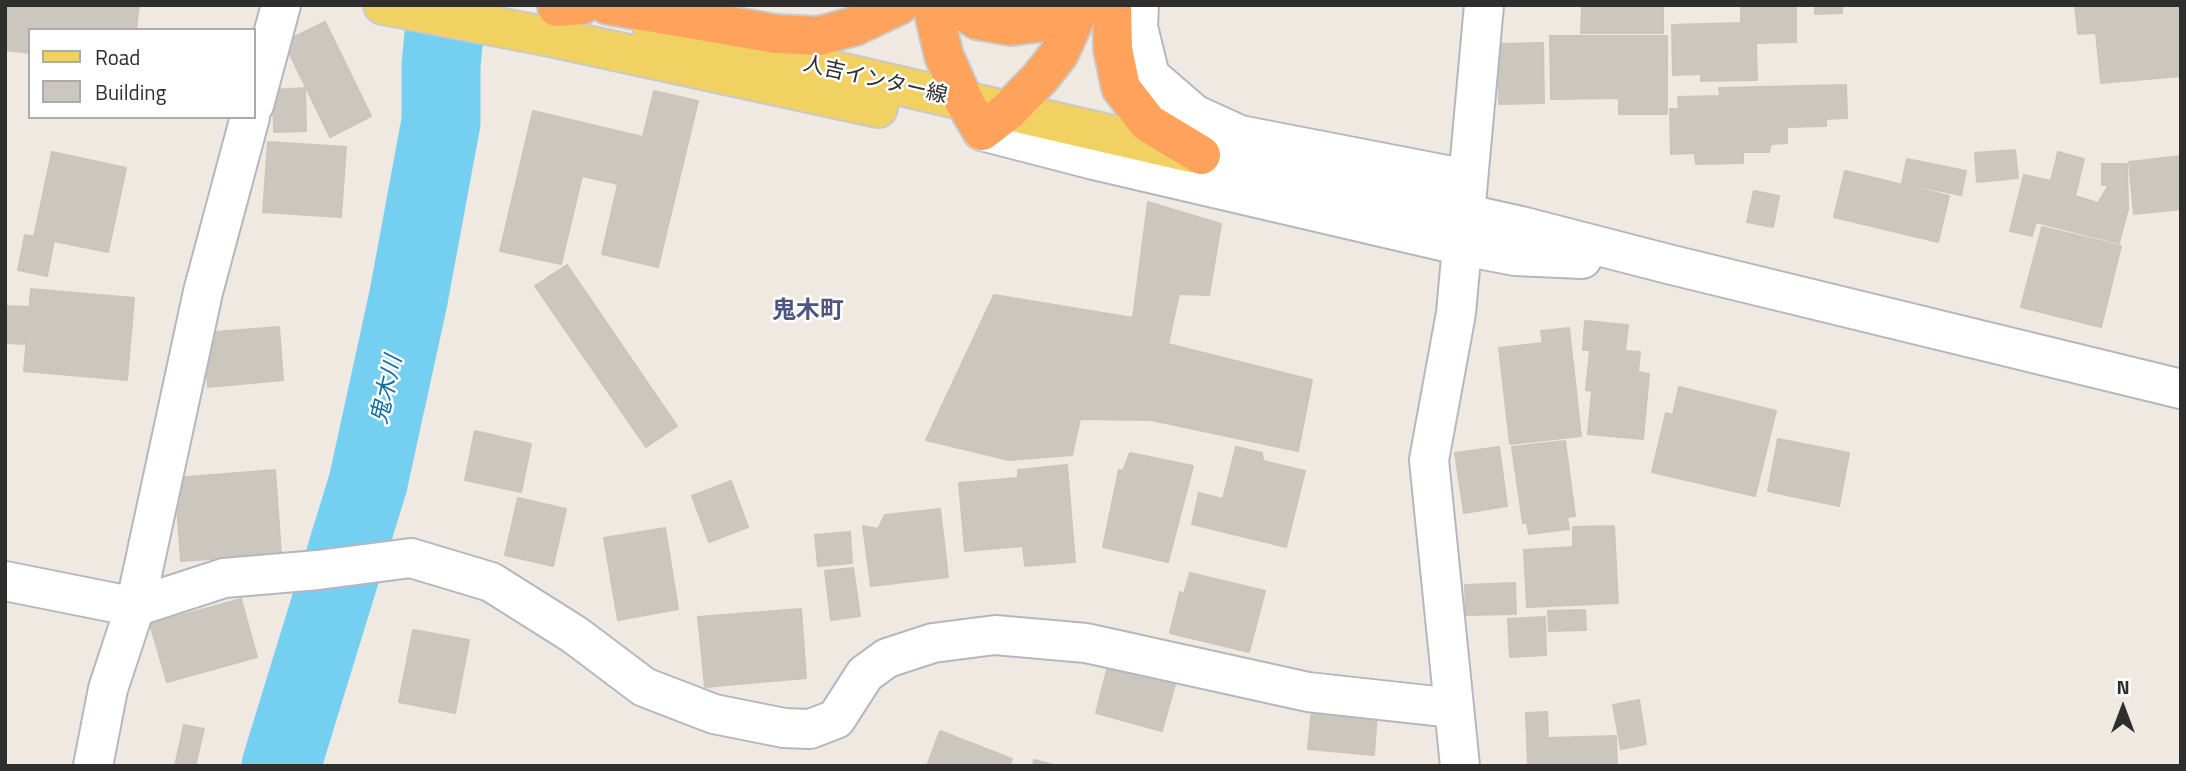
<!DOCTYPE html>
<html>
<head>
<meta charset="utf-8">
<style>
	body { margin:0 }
	#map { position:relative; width:2186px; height:771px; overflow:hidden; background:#efe9e1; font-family:"Titillium Web",sans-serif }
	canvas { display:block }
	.frame { position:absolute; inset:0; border:7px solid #2e2e2e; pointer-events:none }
	.legend { position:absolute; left:28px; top:28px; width:228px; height:91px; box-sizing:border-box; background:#fff; border:2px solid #ababab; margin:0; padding:9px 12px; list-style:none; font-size:21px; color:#2e2e2e }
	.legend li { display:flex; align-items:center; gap:14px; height:35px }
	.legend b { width:35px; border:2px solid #ababab }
	.north { position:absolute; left:2088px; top:673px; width:70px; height:70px; -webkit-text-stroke:5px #fff; paint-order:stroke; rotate:0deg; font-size:19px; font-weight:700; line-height:28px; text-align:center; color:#2e2e2e }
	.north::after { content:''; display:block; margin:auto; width:24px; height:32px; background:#2e2e2e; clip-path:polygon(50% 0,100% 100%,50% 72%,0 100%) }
</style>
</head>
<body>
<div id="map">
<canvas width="2186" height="771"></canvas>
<div class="frame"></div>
<ul class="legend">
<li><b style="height:9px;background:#f2d163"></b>Road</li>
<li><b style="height:19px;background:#cbc7bf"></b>Building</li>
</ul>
<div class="north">N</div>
</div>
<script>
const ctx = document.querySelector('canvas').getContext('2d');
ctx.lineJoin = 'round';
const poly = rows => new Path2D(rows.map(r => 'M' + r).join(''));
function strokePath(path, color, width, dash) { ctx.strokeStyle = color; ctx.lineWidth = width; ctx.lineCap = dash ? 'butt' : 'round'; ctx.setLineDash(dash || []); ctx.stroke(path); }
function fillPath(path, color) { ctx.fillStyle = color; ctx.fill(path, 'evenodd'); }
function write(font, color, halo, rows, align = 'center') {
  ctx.font = font + ' "Titillium Web","Noto Sans JP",sans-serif'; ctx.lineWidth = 5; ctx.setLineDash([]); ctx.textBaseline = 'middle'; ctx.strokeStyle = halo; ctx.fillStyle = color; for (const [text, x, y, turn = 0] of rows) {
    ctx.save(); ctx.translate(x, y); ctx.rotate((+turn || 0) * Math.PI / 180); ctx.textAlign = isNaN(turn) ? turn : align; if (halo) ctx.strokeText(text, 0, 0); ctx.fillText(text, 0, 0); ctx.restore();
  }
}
strokePath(poly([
	[281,766,368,483,408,300,441,122,441,65,447,5]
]), '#75cff0', 79);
const building = poly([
	[5,5,139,5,136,30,30,30,30,53,5,50,5,5],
	[1582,5,1663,5,1663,33,1581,33,1582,5],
	[1741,5,1796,5,1796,42,1756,43,1757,80,1701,81,1701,74,1673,75,1672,25,1741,23,1741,5],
	[1815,5,1842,5,1842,13,1815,14,1815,5],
	[2075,5,2181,5,2181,76,2101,83,2096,33,2078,34,2075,5],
	[325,22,371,116,330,137,284,42,325,22],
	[1550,36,1667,36,1667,114,1619,114,1619,98,1551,99,1550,36],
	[1543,43,1544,103,1499,104,1497,44,1543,43],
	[1846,85,1847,118,1826,119,1826,126,1787,127,1787,143,1771,144,1769,152,1743,152,1743,163,1696,164,1695,153,1671,154,1670,109,1679,109,1678,97,1720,96,1719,88,1846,85],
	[305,88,306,131,274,132,273,90,305,88],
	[654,91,698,101,658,267,602,254,618,184,582,176,561,264,500,251,533,111,643,137,654,91],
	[268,142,346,147,341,217,263,212,268,142],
	[2015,150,2018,178,1977,182,1975,153,2015,150],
	[52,152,126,168,108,252,34,237,52,152],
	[2058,152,2084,159,2075,196,2098,203,2109,185,2102,185,2102,164,2127,164,2128,209,2119,243,2036,222,2032,236,2010,231,2024,175,2051,181,2058,152],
	[2181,156,2181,209,2134,214,2129,162,2181,156],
	[1907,159,1966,171,1961,195,1902,183,1907,159],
	[1845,171,1949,196,1938,242,1834,217,1845,171],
	[1754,191,1779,196,1773,227,1747,222,1754,191],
	[1148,202,1221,224,1209,295,1179,294,1168,344,1312,380,1298,451,1151,420,1080,419,1072,455,1009,460,926,440,994,295,1133,318,1148,202],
	[2042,227,2121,246,2101,327,2021,307,2042,227],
	[25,235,54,240,47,276,18,270,25,235],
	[567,265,677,426,646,447,535,286,567,265],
	[31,289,134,298,127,380,24,371,31,289],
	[6,306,29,307,26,344,5,343,6,306],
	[1585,321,1628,325,1625,351,1640,352,1638,372,1649,374,1643,439,1588,434,1592,391,1586,390,1590,350,1583,350,1585,321],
	[279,327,283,380,208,387,203,333,279,327],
	[1569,328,1581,436,1510,444,1499,348,1543,343,1541,331,1569,328],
	[1679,387,1776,411,1755,496,1652,472,1666,413,1673,415,1679,387],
	[475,431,531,444,521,492,465,480,475,431],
	[1778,439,1849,453,1839,506,1768,491,1778,439],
	[1565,441,1575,516,1567,517,1569,529,1529,534,1527,522,1523,523,1512,447,1565,441],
	[1236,447,1262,453,1263,461,1305,471,1286,547,1192,524,1199,493,1223,499,1236,447],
	[1499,447,1507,506,1464,513,1455,453,1499,447],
	[1130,453,1193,466,1168,562,1103,547,1119,470,1123,471,1130,453],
	[1067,465,1075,562,1025,566,1023,546,965,551,959,483,1018,478,1018,470,1067,465],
	[275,470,281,554,181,561,175,478,275,470],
	[731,481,748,527,709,542,692,496,731,481],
	[518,498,566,509,553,566,505,555,518,498],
	[940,509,948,577,871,586,863,526,878,529,885,515,940,509],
	[1614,526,1618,603,1527,607,1524,550,1573,547,1573,527,1614,526],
	[665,528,678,609,618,620,604,538,665,528],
	[850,532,852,563,818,566,815,535,850,532],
	[853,568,860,616,831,620,825,571,853,568],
	[1190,573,1265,591,1249,652,1170,633,1180,592,1184,594,1190,573],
	[1515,583,1516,614,1466,615,1465,585,1515,583],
	[241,599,257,657,167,682,150,624,241,599],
	[801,609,806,678,705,687,698,617,801,609],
	[1585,610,1586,630,1549,631,1548,611,1585,610],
	[1545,617,1546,655,1510,657,1508,619,1545,617],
	[413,630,469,640,455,713,399,702,413,630],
	[1108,666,1175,684,1162,731,1096,713,1108,666],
	[1639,700,1646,744,1621,749,1613,705,1639,700],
	[1312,708,1377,713,1374,755,1308,749,1312,708],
	[1547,712,1548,738,1616,736,1617,766,1528,766,1526,713,1547,712],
	[184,725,204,729,195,766,175,766,184,725],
	[940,731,1012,759,1009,766,927,766,940,731],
	[1034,760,1057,766,1033,766,1034,760]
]);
fillPath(building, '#cbc7bf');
strokePath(building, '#cbc5ba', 2);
const minor = poly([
	[1139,5,1138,27,1150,76,1194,114,1240,135,1467,179],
	[254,105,281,5],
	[982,131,1094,160,1463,246,1515,256,1582,259],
	[1201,155,1521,226,1668,264,2181,389],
	[5,581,135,607,224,578,318,570,411,558,491,582,575,635,644,687,714,714,784,728,810,729,836,719,865,674,887,658,933,643,995,635,1086,643,1308,692,1454,708],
	[93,766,108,689,135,607,203,292,250,117],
	[1460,766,1429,460,1456,313,1484,5]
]);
const major = poly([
	[383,5,550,37,878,108],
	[653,29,1191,153]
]);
const highway = poly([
	[608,5,776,34,819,36,855,26,899,5],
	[932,5,944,56,964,101,982,131,1008,111,1040,78,1059,54,1081,5],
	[955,5,977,20,1011,26,1052,21,1080,11],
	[1112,5,1113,49,1121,88,1148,123,1201,155],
	[557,7,582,5]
]);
strokePath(minor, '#b4b7c1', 42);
strokePath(major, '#c9c9c9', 42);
strokePath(highway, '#c9c9c9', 42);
strokePath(minor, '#fff', 38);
strokePath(major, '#f2d163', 38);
strokePath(highway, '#ffa35c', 38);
write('21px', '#2e2e2e', '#fff', [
	["人吉インター線",875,81,13]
]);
write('italic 23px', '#0d6fa3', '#fff', [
	["鬼木川",388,390,-77]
]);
write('bold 24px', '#4d5680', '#fff', [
	["鬼木町",808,312]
]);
</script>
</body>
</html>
